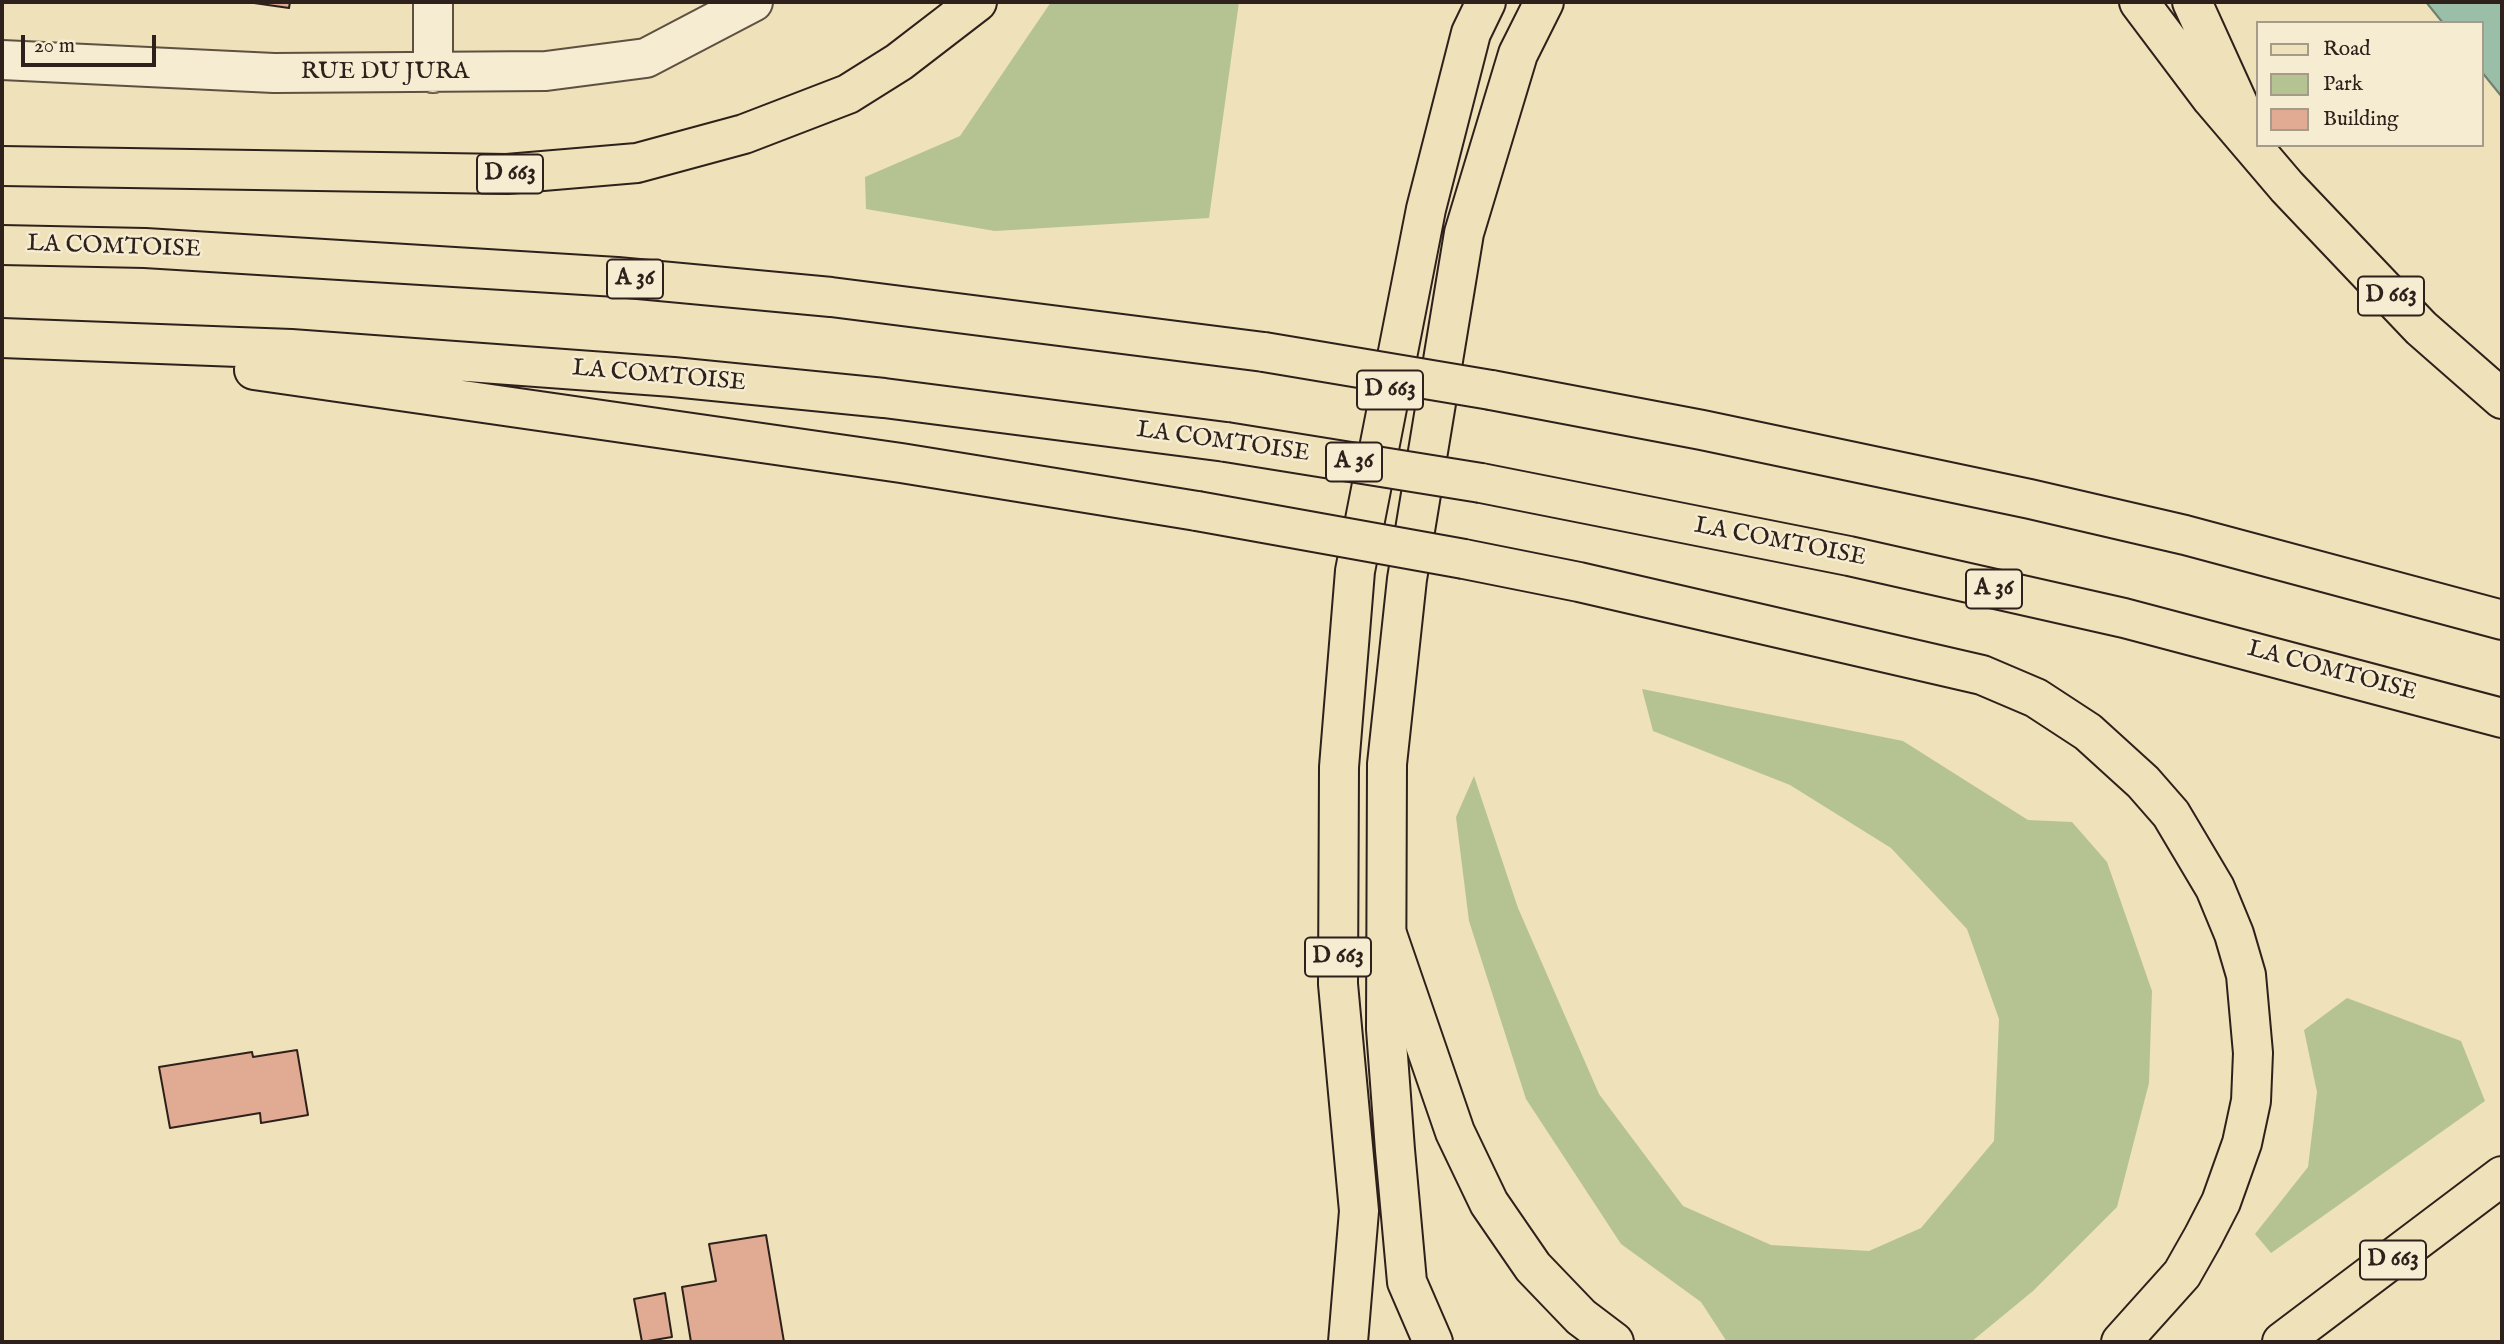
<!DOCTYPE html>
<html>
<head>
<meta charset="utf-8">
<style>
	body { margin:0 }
	#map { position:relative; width:2504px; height:1344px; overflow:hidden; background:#efe1b9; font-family:"IM FELL English",serif }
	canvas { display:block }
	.frame { position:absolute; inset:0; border:4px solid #2e211b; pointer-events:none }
	.legend { position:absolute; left:2256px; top:21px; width:228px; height:126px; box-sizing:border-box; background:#f5ecd2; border:2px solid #a59b89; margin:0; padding:9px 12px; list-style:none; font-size:21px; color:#2e211b }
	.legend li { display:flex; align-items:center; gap:14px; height:35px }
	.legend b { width:35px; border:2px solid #a59b89 }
	.scale { position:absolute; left:21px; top:35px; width:135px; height:32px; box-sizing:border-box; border:4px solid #2e211b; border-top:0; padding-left:9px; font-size:21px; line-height:24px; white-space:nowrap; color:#2e211b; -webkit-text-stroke:5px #f5ecd2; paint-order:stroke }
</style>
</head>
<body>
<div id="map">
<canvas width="2504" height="1344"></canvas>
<div class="frame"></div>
<ul class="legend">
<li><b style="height:9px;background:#efe1b9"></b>Road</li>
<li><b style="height:19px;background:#b5c392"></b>Park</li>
<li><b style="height:19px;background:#e0aa93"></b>Building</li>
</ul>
<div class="scale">20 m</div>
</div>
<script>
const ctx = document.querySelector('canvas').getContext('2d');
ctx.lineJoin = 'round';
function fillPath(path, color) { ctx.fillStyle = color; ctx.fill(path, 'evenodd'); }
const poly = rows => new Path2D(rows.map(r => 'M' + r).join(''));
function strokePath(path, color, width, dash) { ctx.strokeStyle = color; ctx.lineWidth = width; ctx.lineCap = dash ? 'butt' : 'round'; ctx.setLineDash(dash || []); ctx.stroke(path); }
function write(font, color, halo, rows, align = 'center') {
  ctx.font = font + ' "IM FELL English",serif'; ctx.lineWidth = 5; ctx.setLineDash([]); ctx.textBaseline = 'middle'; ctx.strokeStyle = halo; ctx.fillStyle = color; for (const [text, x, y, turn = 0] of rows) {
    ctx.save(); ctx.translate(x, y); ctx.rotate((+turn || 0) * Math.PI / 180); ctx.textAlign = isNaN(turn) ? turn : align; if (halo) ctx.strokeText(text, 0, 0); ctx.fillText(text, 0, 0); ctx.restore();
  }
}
fillPath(poly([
	[1051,2,1239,2,1209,218,995,231,866,209,865,177,960,136],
	[1642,689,1903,741,2028,820,2072,822,2107,862,2152,991,2149,1083,2117,1207,2033,1291,1971,1342,1727,1342,1701,1302,1621,1244,1526,1099,1469,921,1456,817,1474,776,1518,908,1599,1094,1683,1206,1771,1245,1869,1251,1921,1228,1994,1141,1999,1019,1967,929,1891,848,1790,785,1653,731],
	[2347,998,2461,1041,2485,1101,2271,1253,2255,1234,2308,1167,2317,1092,2304,1030]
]), '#b5c392');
const water = poly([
	[2426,2,2502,2,2502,97,2481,71,2481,23,2443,23,2426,2]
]);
fillPath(water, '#9bbea9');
strokePath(water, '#6f7f70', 2);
const building = poly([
	[247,2,290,2,289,8,247,2],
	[297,1050,308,1115,261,1123,260,1113,170,1128,159,1067,252,1052,253,1057,297,1050],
	[766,1235,784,1342,691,1342,682,1287,716,1281,709,1244,766,1235],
	[665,1293,672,1337,642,1342,634,1299,665,1293]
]);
fillPath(building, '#e0aa93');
strokePath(building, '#2e211b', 2);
const minor = poly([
	[433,2,433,73],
	[2,60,274,73,546,71,646,58,753,2]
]);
const primary = poly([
	[1348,1342,1359,1211,1338,984,1339,767,1355,571,1426,209,1471,33,1486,2],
	[1433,1342,1407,1282,1395,1150,1386,1029,1387,764,1407,579,1464,233,1518,54,1544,2]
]);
const motorway = poly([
	[2139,2,2212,99,2287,187,2421,328,2502,399],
	[2192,2,2242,112],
	[2,166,507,174,637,163,744,134,848,94,899,62,977,2],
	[2,245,145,248,617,277,831,297,1264,352],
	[2,338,291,349,673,377,884,398,1226,442],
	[254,370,901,463,1197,511],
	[1491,390,1702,430,2030,499,2185,535,2502,620],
	[1481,483,1849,556,2124,618,2502,718],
	[1464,559,1579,582,1982,675,2036,698,2088,732,2143,782,2171,814,2215,888,2234,934,2246,975,2253,1053,2251,1101,2242,1143,2221,1202,2203,1237,2182,1274,2121,1342],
	[1388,937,1455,1132,1489,1203,1533,1267,1581,1317,1614,1342],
	[2282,1342,2502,1176]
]);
strokePath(minor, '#5e5142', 42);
strokePath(primary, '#2e211b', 42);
strokePath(motorway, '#2e211b', 42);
strokePath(minor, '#f5ecd2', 38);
strokePath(primary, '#efe1b9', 38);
strokePath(motorway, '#efe1b9', 38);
const motorwayBridge = poly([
	[1264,352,1491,390],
	[1226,442,1481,483],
	[1197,511,1464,559]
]);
strokePath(motorwayBridge, '#2e211b', 42, []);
strokePath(motorwayBridge, '#efe1b9', 38);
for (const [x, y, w] of [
	[510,174,66],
	[635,279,56],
	[2391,296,66],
	[1390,390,66],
	[1354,462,56],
	[1994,589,56],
	[1338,957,66],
	[2393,1260,66]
]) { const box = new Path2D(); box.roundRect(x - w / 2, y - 19.5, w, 39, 5); ctx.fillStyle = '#f5ecd2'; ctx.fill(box); strokePath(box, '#2e211b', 2); }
write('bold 23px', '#2e211b', null, [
	["D 663",510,174],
	["A 36",635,279],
	["D 663",2391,296],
	["D 663",1390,390],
	["A 36",1354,462],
	["A 36",1994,589],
	["D 663",1338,957],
	["D 663",2393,1260]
]);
write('24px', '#2e211b', '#f5ecd2', [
	["RUE DU JURA",385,73],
	["LA COMTOISE",114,248,2],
	["LA COMTOISE",659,377,5],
	["LA COMTOISE",1223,443,8],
	["LA COMTOISE",1780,543,11],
	["LA COMTOISE",2332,672,15]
]);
</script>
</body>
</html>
